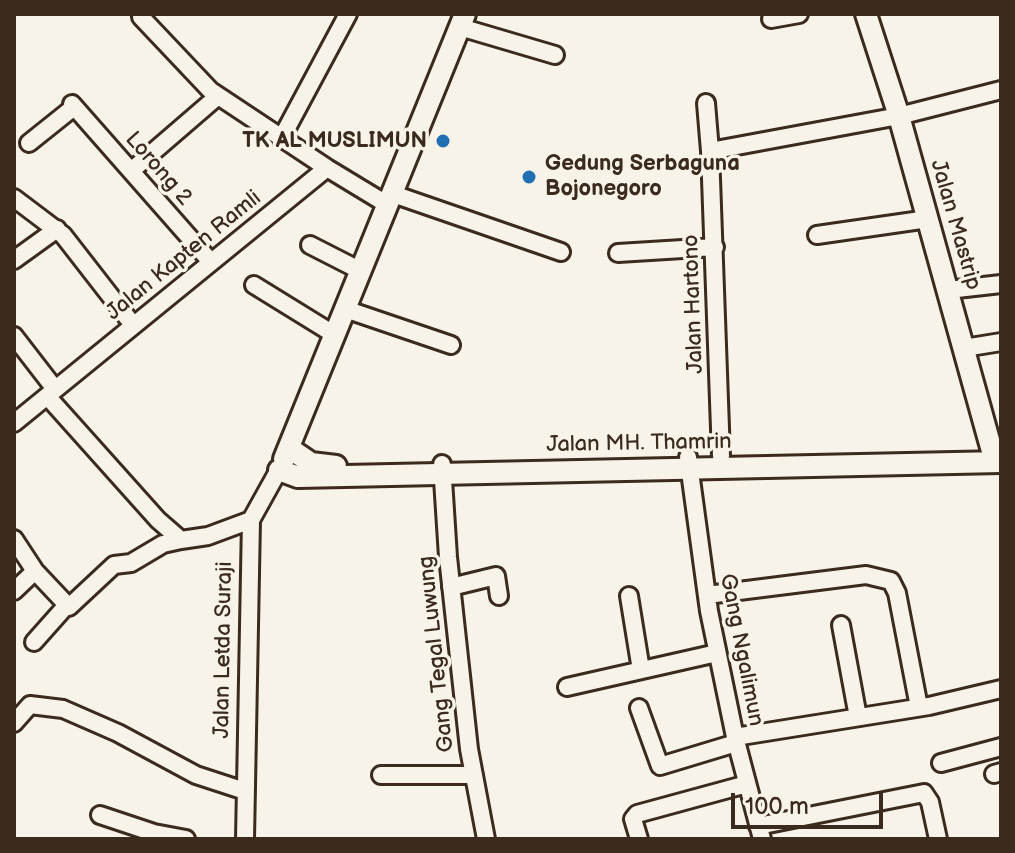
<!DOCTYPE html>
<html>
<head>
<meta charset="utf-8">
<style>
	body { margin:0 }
	#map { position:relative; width:1015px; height:853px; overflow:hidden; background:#f7f3e8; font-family:"Balsamiq Sans",sans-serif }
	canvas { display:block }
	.frame { position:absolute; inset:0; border:16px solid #3b2a1e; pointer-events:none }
	.scale { position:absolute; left:731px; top:793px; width:152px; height:36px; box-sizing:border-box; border:4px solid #3b2a1e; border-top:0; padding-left:10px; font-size:24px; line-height:28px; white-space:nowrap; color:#3b2a1e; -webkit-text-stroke:6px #f7f3e8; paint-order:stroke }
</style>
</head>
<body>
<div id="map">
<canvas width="1015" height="853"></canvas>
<div class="frame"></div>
<div class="scale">100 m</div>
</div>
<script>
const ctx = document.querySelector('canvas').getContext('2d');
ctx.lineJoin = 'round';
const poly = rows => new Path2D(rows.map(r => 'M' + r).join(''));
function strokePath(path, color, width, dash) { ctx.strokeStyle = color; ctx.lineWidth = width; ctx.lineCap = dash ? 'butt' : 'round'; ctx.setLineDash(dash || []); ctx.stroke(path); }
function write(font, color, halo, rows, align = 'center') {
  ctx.font = font + ' "Balsamiq Sans",sans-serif'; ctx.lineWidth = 7; ctx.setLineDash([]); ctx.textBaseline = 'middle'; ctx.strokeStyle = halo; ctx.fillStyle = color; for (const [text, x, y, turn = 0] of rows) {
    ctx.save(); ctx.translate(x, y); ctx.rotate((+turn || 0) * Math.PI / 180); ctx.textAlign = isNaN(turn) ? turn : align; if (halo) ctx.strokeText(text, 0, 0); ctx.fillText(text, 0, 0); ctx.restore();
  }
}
const minor = poly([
	[141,17,211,91,327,168],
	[771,19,799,14],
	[460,27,555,55],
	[706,103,710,151],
	[72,104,211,262],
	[281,139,348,14],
	[29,143,74,107],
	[131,171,218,96],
	[393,194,561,252],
	[14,198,63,235,133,325],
	[817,235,928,219],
	[310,245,361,271],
	[618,253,715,247],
	[14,260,57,229],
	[254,285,335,335],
	[948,290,1001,284],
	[345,309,451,345],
	[14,336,55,389],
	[964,348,1001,342],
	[47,396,158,520,181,540,208,536,251,520],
	[14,423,327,168,388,205],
	[721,456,710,151,899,116,1001,90],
	[688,457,709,611,735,737,762,839],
	[442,464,448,557,469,749,486,839],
	[14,539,35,571,69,607,114,565,131,563,163,544,181,540],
	[451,587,496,576,499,596],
	[14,591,35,571],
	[707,595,866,575,891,581,897,593,919,707],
	[629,596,641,670],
	[841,625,858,717],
	[34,642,66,606],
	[567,687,717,653],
	[639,708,660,766,736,743],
	[14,723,30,705,63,709,118,733,196,775,245,791],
	[735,737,929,706,1001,689],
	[941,763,1001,747],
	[994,774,1001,772],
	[381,775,474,775],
	[100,815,154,833],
	[758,826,924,793,930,802,938,839],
	[151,839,154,833,186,839],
	[245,839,251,520,276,475],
	[639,839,633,819,637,814,747,784]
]);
const major = poly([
	[866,14,899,116,992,451],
	[289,448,311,463,336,466],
	[284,459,465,14],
	[279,470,298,477,1001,462]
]);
strokePath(minor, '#3b2a1e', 22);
strokePath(major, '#3b2a1e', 26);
strokePath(minor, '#f7f3e8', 16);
strokePath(major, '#f7f3e8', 20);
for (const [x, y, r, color] of [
	[443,141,8,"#1f6fb2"],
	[529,177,8,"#1f6fb2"]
]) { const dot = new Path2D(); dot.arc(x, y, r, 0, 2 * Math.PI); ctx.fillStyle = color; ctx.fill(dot); strokePath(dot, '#f7f3e8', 3); }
write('bold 22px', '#3b2a1e', '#f7f3e8', [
	["TK AL MUSLIMUN",427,141],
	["Gedung Serbaguna",545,164,"left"],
	["Bojonegoro",545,189,"left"]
], 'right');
write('22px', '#3b2a1e', '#f7f3e8', [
	["Lorong 2",158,169,49],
	["Jalan Mastrip",955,225,74],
	["Jalan Kapten Ramli",184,256,-39],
	["Jalan Hartono",694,304,-92],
	["Jalan MH. Thamrin",639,444,-1],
	["Jalan Letda Suraji",224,650,-89],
	["Gang Ngalimun",741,650,79],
	["Gang Tegal Luwung",437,654,-96]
]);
</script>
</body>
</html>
